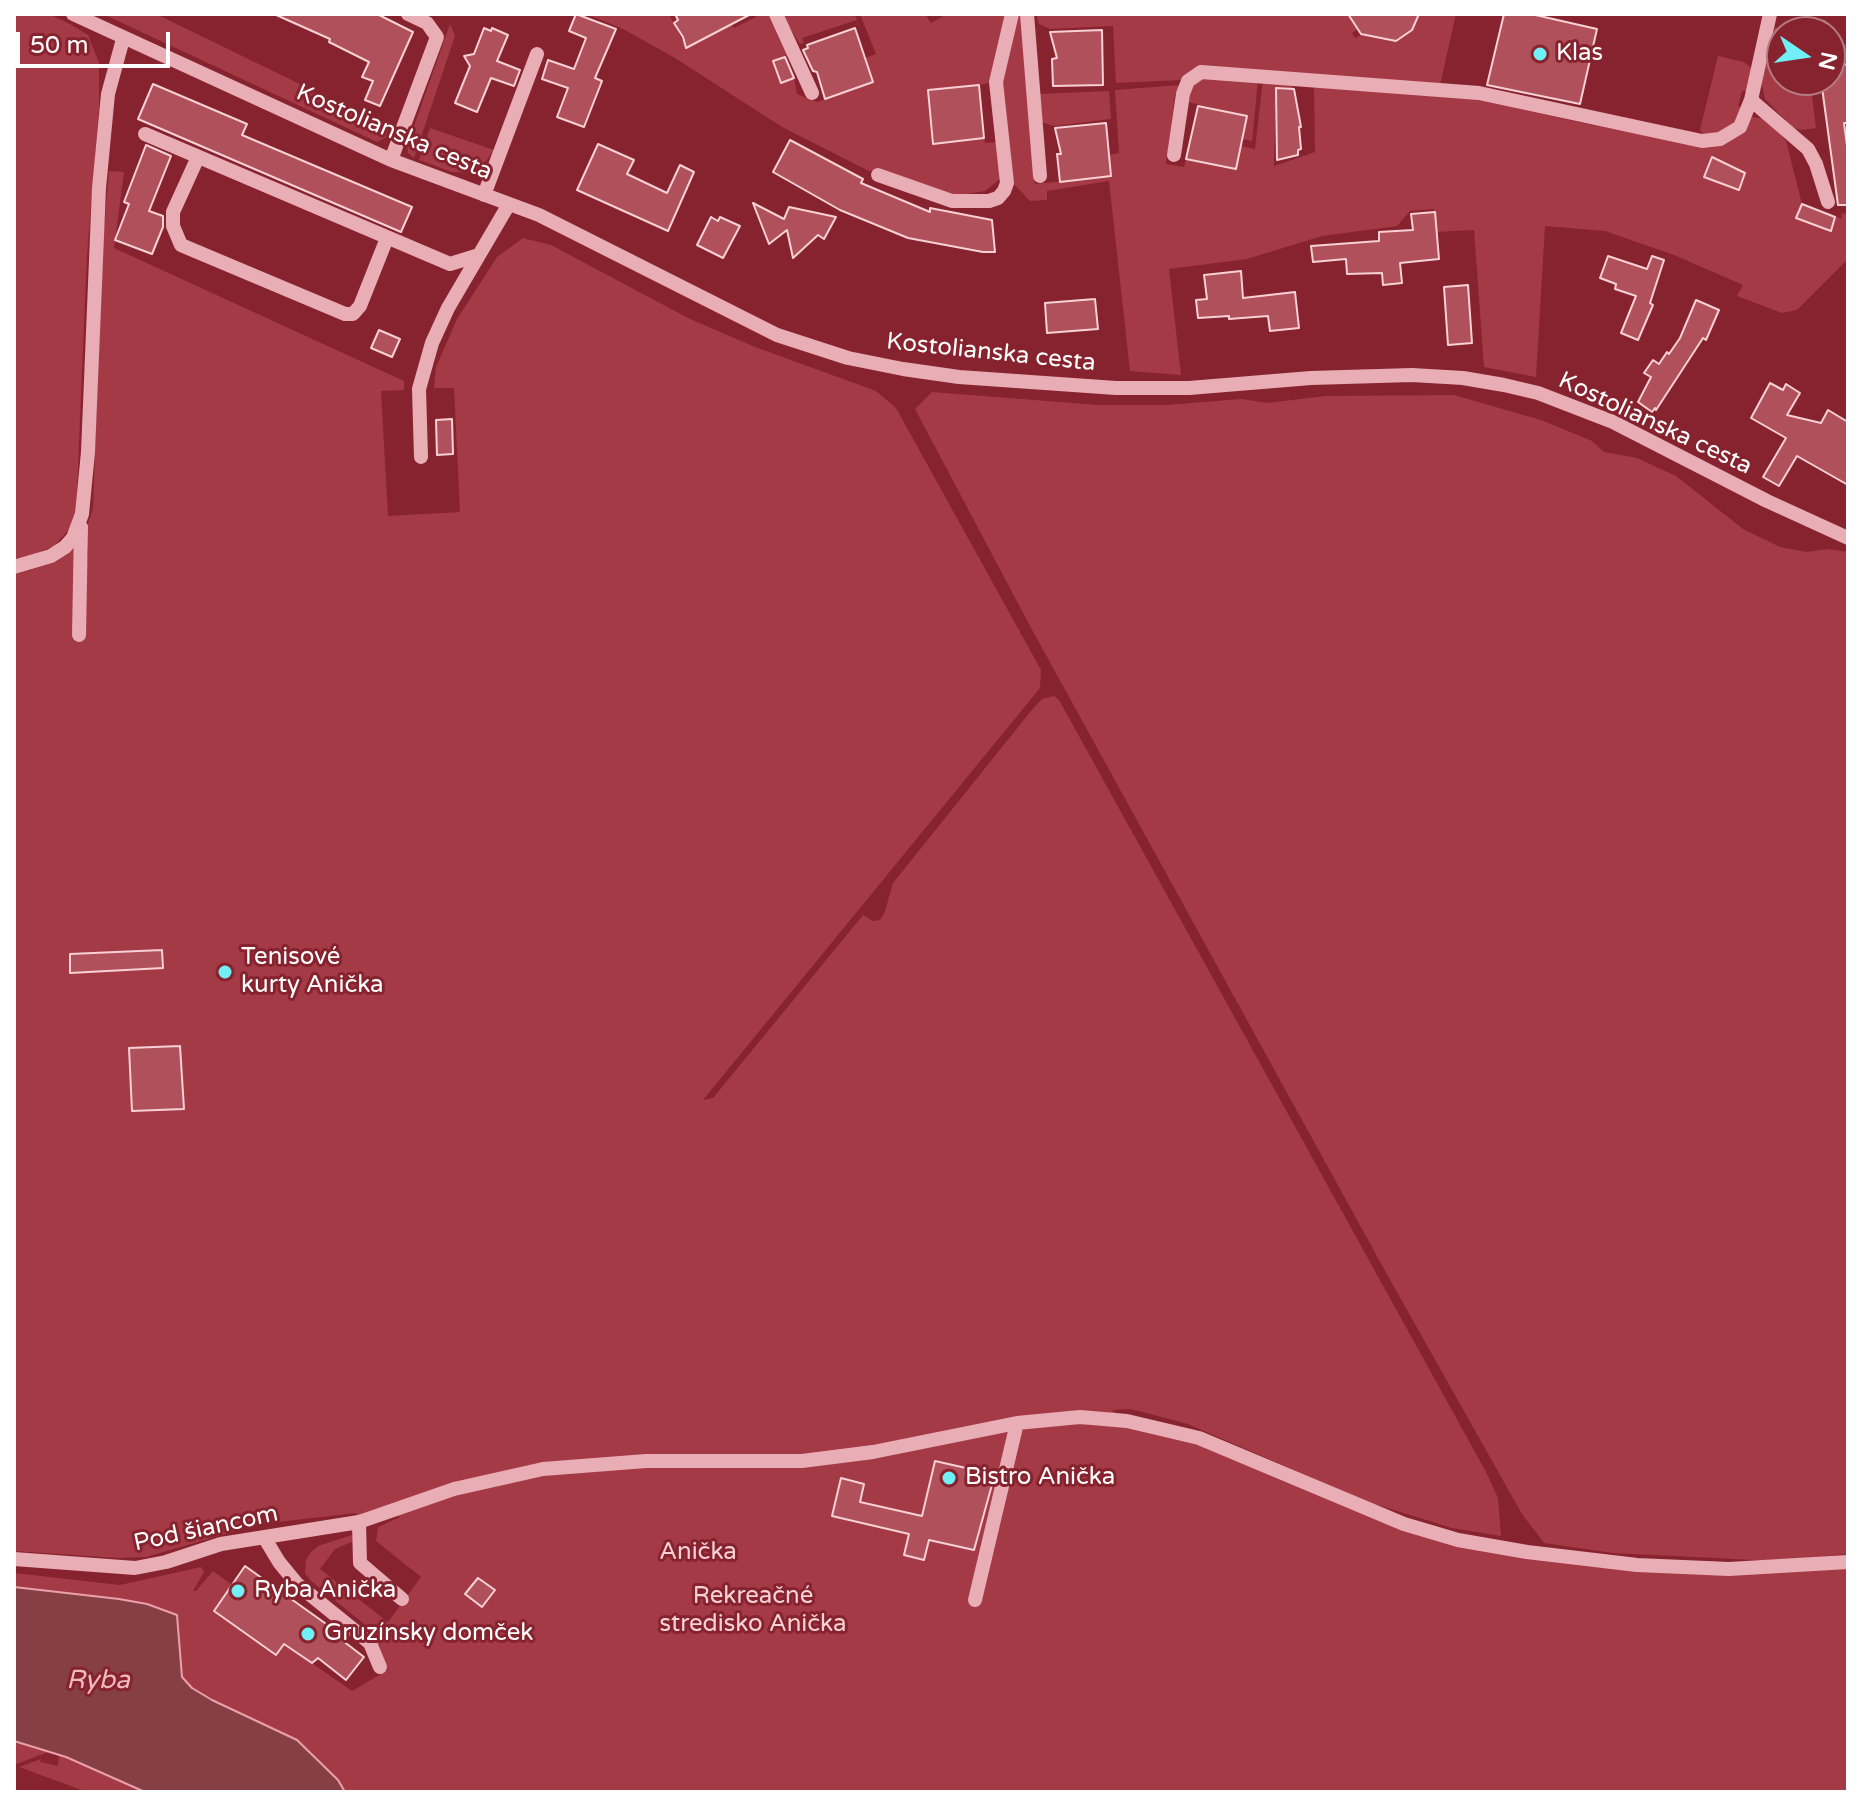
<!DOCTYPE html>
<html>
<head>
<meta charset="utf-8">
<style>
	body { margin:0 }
	#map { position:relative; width:1862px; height:1806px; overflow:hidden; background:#86232e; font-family:"Varela Round",sans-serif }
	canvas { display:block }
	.frame { position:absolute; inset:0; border:16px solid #fff; pointer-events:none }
	.north { position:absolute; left:1766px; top:16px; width:80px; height:80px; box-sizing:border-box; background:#86232e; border:2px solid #b67b82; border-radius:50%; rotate:103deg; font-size:22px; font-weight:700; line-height:32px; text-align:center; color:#fff }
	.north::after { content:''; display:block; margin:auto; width:28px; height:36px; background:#70eff4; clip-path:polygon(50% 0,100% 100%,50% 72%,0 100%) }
	.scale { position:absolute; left:16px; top:32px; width:154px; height:36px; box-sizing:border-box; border:4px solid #fff; border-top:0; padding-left:10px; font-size:24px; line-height:28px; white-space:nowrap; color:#fff; -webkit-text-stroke:6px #86232e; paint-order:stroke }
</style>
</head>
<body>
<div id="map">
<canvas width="1862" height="1806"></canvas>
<div class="frame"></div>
<div class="north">N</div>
<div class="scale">50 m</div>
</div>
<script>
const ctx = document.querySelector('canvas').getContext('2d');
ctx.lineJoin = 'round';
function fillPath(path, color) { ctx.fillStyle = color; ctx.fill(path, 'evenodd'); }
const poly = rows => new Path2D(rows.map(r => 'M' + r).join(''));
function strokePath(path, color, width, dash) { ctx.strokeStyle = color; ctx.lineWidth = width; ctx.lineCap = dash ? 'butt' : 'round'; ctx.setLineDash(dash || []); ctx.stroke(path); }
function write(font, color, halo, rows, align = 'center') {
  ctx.font = font + ' "Varela Round",sans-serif'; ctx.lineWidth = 6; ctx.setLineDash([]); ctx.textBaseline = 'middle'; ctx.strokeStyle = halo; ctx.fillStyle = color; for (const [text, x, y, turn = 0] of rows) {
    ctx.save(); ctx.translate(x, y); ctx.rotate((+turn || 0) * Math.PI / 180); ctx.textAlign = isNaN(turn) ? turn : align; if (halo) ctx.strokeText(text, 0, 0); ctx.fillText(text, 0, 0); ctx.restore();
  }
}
fillPath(poly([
	[14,14,49,14,70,24,88,35,99,63,99,109,87,255,76,514,72,526,54,546,14,562],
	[103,14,156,14,390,128,387,137,377,142],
	[587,14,669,14,686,47,731,24,734,28,756,17,755,14,770,14,790,55,773,61,781,83,794,78,797,94,817,102,873,82,865,58,876,54,860,14,925,14,931,23,947,14,1008,14,992,81,985,84,928,90,933,144,984,138,985,143,998,142,1000,179,985,191,961,195,942,193,880,171,869,171,782,127,675,58,623,29],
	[781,14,855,14,857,20,802,38,804,43,800,44],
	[1018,14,1022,14,1035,184,1111,176,1109,155,1119,153,1115,90,1180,85,1175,95,1166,164,1184,167,1186,159,1236,169,1241,146,1255,149,1263,80,1291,83,1293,88,1276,87,1274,166,1315,152,1314,85,1478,99,1573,121,1700,146,1741,130,1752,117,1768,119,1786,141,1802,204,1796,218,1831,231,1835,216,1842,219,1841,214,1848,213,1848,262,1845,262,1797,310,1782,313,1737,296,1743,285,1674,255,1605,231,1545,226,1536,377,1484,367,1474,230,1436,232,1434,209,1410,211,1397,226,1322,236,1247,259,1169,269,1181,375,1130,371,1109,181,1047,191,1047,200,1030,201,1012,182,1002,86],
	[1713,157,1745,173,1739,190,1704,177],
	[1036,14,1350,14,1358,29,1352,33,1355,38,1365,33,1390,39,1392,42,1392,39,1415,14,1456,14,1440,85,1188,74,1181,80,1116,83,1113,26,1050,29,1039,24],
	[450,24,455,36,414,158,408,153,407,146],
	[1775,27,1797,32,1782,32,1782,80,1810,80,1816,128,1802,130,1793,128,1765,99,1761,81],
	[1830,40,1848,45,1848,64,1830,67],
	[1718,56,1744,62,1752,69,1747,91,1742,91,1738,106,1743,108,1737,121,1723,133,1704,136,1700,130],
	[1201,78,1258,80,1252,141,1242,139,1247,116,1188,102,1194,84],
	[1109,91,1111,119,1054,126,1041,122,1038,94],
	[430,128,494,150,480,169,474,173,452,172,419,160],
	[109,171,124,172,114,248,404,381,404,390,381,391,388,516,460,512,454,388,434,388,436,367,457,319,497,257,523,238,551,245,690,319,755,347,876,391,896,408,1041,670,1040,688,703,1100,713,1098,863,915,873,921,880,920,884,914,893,883,1031,711,1042,699,1054,696,1059,700,1147,859,1485,1470,1498,1498,1501,1536,1452,1528,1368,1502,1188,1424,1131,1409,1112,1410,1127,1421,1171,1430,1404,1524,1637,1565,1848,1562,1848,1792,345,1792,338,1780,297,1740,212,1700,192,1688,182,1677,177,1615,147,1604,119,1599,14,1587,14,1573,120,1585,201,1567,204,1572,193,1591,196,1591,213,1571,232,1585,214,1611,275,1655,284,1644,352,1691,388,1670,374,1632,310,1580,305,1573,306,1560,311,1552,318,1546,352,1535,354,1541,335,1549,320,1569,388,1622,421,1577,376,1541,378,1527,400,1517,391,1512,359,1522,356,1513,260,1524,146,1557,118,1558,14,1551,14,575,56,562,76,546,82,639,88,549,84,535,93,509,102,251],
	[932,392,1098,405,1166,405,1242,399,1267,403,1326,396,1454,395,1541,420,1592,441,1604,452,1637,458,1676,476,1743,529,1780,547,1806,552,1828,549,1848,552,1848,1554,1775,1561,1613,1553,1544,1543,1522,1514,1389,1278,1030,626,915,409],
	[14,1741,48,1752,14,1765],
	[59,1755,102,1773,145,1792,87,1792,19,1767,41,1759,40,1762,58,1766]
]), '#a53a47');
const water = poly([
	[14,1587,119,1599,147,1604,177,1615,182,1677,192,1688,212,1700,297,1740,338,1780,345,1792,145,1792,66,1757,14,1741,14,1587]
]);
fillPath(water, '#873f46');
strokePath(water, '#eaa1ab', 2);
const building = poly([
	[274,14,377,14,413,32,380,106,365,100,373,81,362,77,369,62,329,42,330,39,274,14],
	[576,14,616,29,595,78,602,81,584,127,557,117,568,88,542,79,548,60,574,69,586,38,569,31,576,14],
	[675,14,751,14,686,48,683,37,674,23,678,20,675,14],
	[1348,14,1419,14,1412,30,1396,41,1361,34,1348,14],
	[1504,14,1531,14,1597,29,1580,104,1487,85,1504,14],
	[484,28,491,31,492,28,508,35,497,61,520,70,514,86,491,78,477,112,455,103,470,66,464,56,474,54,484,28],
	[855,28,873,82,825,99,817,72,813,71,803,50,808,48,807,45,855,28],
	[1102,30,1103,85,1053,86,1052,59,1057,58,1050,32,1102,30],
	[785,57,794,78,781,83,773,61,785,57],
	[1848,64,1848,123,1844,123,1848,153,1848,205,1838,205,1821,80,1830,80,1830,67,1848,64],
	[153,84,247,124,242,135,412,207,401,232,138,119,153,84],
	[979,85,984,138,933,144,928,90,979,85],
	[1276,88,1294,89,1301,127,1299,127,1301,149,1298,150,1298,155,1277,160,1276,88],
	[1198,106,1247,116,1236,169,1186,159,1198,106],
	[1106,123,1111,176,1060,182,1057,154,1061,154,1055,128,1106,123],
	[790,140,863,179,861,183,930,212,930,208,992,220,995,252,983,252,908,238,840,210,773,172,790,140],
	[598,144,634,160,627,174,667,193,680,165,694,172,668,231,577,190,598,144],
	[146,145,171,156,149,211,163,216,163,227,152,254,115,240,129,204,124,202,146,145],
	[1712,157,1745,173,1739,190,1704,177,1712,157],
	[753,203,784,219,789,207,836,217,824,239,818,235,793,258,787,230,769,244,753,203],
	[1802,204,1835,217,1831,231,1796,218,1802,204],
	[1435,212,1439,259,1400,263,1402,283,1383,285,1382,273,1347,274,1346,259,1313,262,1311,246,1379,241,1379,232,1413,230,1411,214,1435,212],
	[711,217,718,221,720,217,740,226,723,258,697,245,711,217],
	[1608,256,1647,269,1652,256,1664,260,1650,303,1653,305,1638,340,1621,333,1636,296,1615,289,1616,284,1600,278,1608,256],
	[1241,271,1243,298,1295,292,1299,328,1270,331,1268,316,1229,319,1229,316,1198,318,1196,300,1207,299,1204,275,1241,271],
	[1468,285,1472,343,1448,345,1444,287,1468,285],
	[1095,299,1098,329,1047,333,1045,303,1095,299],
	[1696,300,1719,310,1706,340,1703,338,1656,410,1655,408,1652,412,1638,402,1651,377,1644,373,1653,360,1659,364,1667,352,1669,354,1680,338,1696,300],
	[379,330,400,339,392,357,371,348,379,330],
	[1770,383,1783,390,1786,384,1800,393,1787,415,1821,423,1828,410,1848,422,1848,485,1797,456,1779,486,1763,477,1786,438,1751,418,1770,383],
	[452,419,453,454,437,455,436,420,452,419],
	[162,950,163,968,70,973,70,954,162,950],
	[180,1046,184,1109,132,1111,129,1048,180,1046],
	[935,1461,966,1468,965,1475,993,1481,974,1550,929,1540,924,1560,904,1555,909,1534,832,1516,841,1478,864,1484,860,1502,922,1516,935,1461],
	[245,1566,336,1631,334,1634,364,1657,346,1680,318,1658,312,1663,284,1644,276,1655,214,1611,245,1566],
	[478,1578,495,1590,482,1607,465,1594,478,1578]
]);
fillPath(building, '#b0505b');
strokePath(building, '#f7d1d6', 2);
strokePath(poly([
	[73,14,391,160,539,215,777,335,848,358,903,369,959,377,1116,388,1189,388,1311,378,1412,375,1463,378,1504,385,1538,393,1613,422,1767,501,1848,538],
	[776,14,812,93],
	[1027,14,1040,176],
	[1770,14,1751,100,1808,149,1816,164,1828,202],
	[145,134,450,264,479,255],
	[1174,155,1183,94,1188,81,1201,72,1479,93,1702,141,1720,139,1740,127,1751,100],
	[198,157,173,212,173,226,181,245,345,314,353,314,360,306,387,238],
	[391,160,437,37,427,23,408,14],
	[878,175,952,201,989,201,998,198,1004,191,1007,183,996,82,1012,14],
	[484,195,537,54],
	[421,457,419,389,432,343,448,308,509,204],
	[14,567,51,556,65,547,73,538,82,514,88,452,99,188,108,94,123,39],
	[79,635,81,527],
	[359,1522,360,1563,402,1599],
	[264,1537,279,1562,297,1584,370,1643,380,1667],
	[14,1559,135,1568,166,1562,221,1544,359,1522,454,1489,543,1469,646,1461,802,1461,873,1452,1017,1423,1080,1417,1127,1421,1199,1438,1404,1524,1458,1540,1527,1552,1637,1565,1729,1569,1848,1562],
	[975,1600,1017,1423]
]), '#e9adb5', 14);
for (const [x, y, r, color] of [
	[1540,54,8,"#70eff4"],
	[225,972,8,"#70eff4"],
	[949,1478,8,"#70eff4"],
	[238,1591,8,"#70eff4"],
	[308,1634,8,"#70eff4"]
]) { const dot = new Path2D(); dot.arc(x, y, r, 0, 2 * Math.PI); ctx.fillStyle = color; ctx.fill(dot); strokePath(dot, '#86232e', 3); }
write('24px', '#fff', '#86232e', [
	["Klas",1556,54],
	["Tenisové",241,958],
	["kurty Anička",241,986],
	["Bistro Anička",965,1478],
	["Ryba Anička",254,1591],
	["Gruzínsky domček",324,1634]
], 'left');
write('24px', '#fff', '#86232e', [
	["Kostolianska cesta",394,133,23],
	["Kostolianska cesta",991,353,6],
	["Kostolianska cesta",1655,424,25],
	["Pod šiancom",206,1529,-12]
]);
write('24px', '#f7d1d6', '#86232e', [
	["Anička",698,1553],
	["Rekreačné",753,1597],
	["stredisko Anička",753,1625]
]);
write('italic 26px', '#f0b9c0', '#86232e', [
	["Ryba",98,1681]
]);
</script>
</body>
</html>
